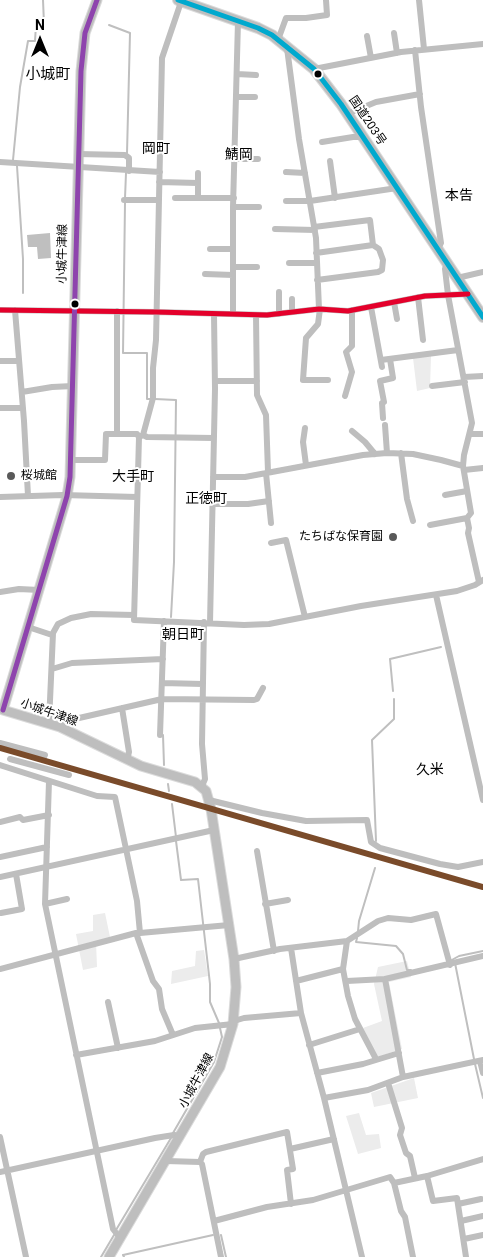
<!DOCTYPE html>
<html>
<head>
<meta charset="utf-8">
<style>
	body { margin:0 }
	#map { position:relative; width:483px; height:1257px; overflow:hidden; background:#fff; font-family:Roboto,sans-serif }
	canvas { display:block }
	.north { position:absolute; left:15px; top:15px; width:50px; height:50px; -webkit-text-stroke:4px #fff; paint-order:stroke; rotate:0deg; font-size:14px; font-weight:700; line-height:20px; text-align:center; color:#000 }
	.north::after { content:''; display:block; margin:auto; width:18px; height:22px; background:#000; clip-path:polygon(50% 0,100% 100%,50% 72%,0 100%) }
</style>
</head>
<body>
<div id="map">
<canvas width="483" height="1257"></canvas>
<div class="north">N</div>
</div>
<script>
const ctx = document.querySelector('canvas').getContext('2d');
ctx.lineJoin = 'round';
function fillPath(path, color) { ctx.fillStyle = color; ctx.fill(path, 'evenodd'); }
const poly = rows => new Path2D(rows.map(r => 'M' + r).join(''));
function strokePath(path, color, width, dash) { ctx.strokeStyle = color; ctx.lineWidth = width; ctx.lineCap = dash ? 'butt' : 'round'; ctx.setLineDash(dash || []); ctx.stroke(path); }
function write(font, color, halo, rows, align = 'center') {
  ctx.font = font + ' Roboto,"Noto Sans JP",sans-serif'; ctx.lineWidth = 4; ctx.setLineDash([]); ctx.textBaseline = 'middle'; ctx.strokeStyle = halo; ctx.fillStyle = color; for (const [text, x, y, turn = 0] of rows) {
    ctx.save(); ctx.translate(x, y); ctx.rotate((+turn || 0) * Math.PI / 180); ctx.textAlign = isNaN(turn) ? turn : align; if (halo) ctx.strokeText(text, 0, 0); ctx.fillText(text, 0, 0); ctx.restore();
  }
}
fillPath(poly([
	[431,356,430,388,417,391,413,358],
	[105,913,110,937,96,942,97,967,83,970,76,934,93,931,93,915],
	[204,950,208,976,171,984,172,971,195,966,196,951],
	[407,961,411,977,389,982,402,1049,377,1057,363,1028,382,1021,374,984,378,967],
	[414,1078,418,1098,374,1107,371,1093],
	[359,1113,366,1135,379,1134,381,1148,358,1154,346,1116]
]), '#ececec');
fillPath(poly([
	[50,233,51,258,38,259,37,247,28,247,27,235]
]), '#bfbfbf');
strokePath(poly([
	[109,25,130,33,127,153],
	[13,160,20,87,28,41,35,41,36,25,44,24,43,0],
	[17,166,23,259,23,293],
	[125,198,126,173],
	[125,203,123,353,147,353,147,399,150,399],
	[155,399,176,400,174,562,171,617],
	[393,691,390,659,441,647],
	[163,735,164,765],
	[168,784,169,791],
	[172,804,176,837],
	[176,841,181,880,198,879,210,984,210,1002,219,1023],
	[376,841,372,740,394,719,394,699],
	[358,931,359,921,375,868],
	[357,938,356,942,396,946,403,954,407,970,411,970],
	[450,961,459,956,483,951],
	[455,963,474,1059],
	[475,1064,483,1098],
	[173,1133,214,1062,222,1037,220,1028],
	[116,1230,171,1138],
	[221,1235,226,1257],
	[101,1257,114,1235],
	[124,1257,123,1255,213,1235]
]), '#bfbfbf', 2);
const major = poly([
	[97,0,85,33,81,71,70,477,67,496,3,710,60,727,141,766,195,782,206,791,211,809,234,959,236,987,233,1024,220,1067,109,1257]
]);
const highway = poly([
	[178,0,258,28,272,35,314,69,341,104,483,317]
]);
strokePath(major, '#dbdbdb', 11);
strokePath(highway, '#dbdbdb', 12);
strokePath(poly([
	[419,0,424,49],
	[181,2,162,58,156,340,153,368,153,398,143,435,139,437,134,620,244,625,269,624,361,606,457,591,475,585,483,580],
	[394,33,397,53],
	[367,36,371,58],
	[278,40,286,18,306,18,327,15,326,0],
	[287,48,299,139,316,238,319,309],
	[415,50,421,107,441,243,438,249],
	[314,69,401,52,483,44],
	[237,74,256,75],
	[236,97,255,97],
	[347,114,376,102,420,94],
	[322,142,353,137,363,137],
	[78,154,125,155,129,158,129,171],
	[235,159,258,159],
	[330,161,335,198],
	[0,162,160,172],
	[286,172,305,173],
	[159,182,198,183],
	[175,198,234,198],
	[198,198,198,173],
	[124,200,159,200],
	[286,201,310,201,397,188],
	[233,207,259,207],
	[314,227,370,220,373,245],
	[275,229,315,230],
	[210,249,233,249],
	[316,253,373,245,379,249,383,260,382,270,378,272,317,280],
	[289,263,317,263],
	[447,263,445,269,448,295,472,423,464,455,463,466],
	[233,267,257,267],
	[205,274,233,275],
	[457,278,483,272],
	[279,292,279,314],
	[418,297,423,340],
	[292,299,292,312],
	[394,302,397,319],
	[371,307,382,367],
	[320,309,318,324,306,338,303,380,328,380],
	[0,310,156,312,267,315,319,309,348,311,425,296,468,294],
	[15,310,24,421,28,496],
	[233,314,233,207,238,21],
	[256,315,257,395,266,415,268,472],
	[381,360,458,350],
	[0,361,19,361],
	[464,377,483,376],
	[215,381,257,381],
	[432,386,465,382],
	[22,392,52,387,73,386],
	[345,396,352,372,346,352,352,346,352,310],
	[0,408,23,408],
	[383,418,382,403,384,402,380,381,393,378,390,359],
	[385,425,387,453],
	[305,428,303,442,306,465],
	[352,431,365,442,375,454],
	[117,434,117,311],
	[471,434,483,434],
	[143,435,147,437,214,438],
	[401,453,407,499,413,521],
	[71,460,105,460,106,434,137,434,139,437],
	[464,470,483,468],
	[266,473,271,523],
	[213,477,245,477,363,455,387,453,413,454,441,460,463,466,471,513,467,518,469,528,468,533,479,582],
	[445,495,467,491],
	[0,497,63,495,137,497],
	[213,504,248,504,269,501],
	[430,525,467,518],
	[271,543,286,540,305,617],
	[0,592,19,589,39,590],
	[436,595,483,800],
	[210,623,215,389,214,314],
	[28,627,52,635],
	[52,669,72,663,163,659],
	[162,683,203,684],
	[122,708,129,752,127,760],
	[49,723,53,633,58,624,71,618,91,614,134,615],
	[60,727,66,721,162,699,254,700,257,699,263,688],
	[160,735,164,621],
	[0,743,45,755,44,757],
	[10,759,69,775],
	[0,765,97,796,115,797,137,901,140,933,136,933,153,981,159,989,162,1009,173,1035],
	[49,781,45,904,113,1229,120,1238],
	[202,786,205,779,202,744,204,622],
	[209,800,262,813,306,821,367,820,371,842,380,848,440,864,458,867,483,862],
	[0,822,20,817,23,820,49,815],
	[257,851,274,951],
	[0,857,47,847],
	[0,877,214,830],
	[45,904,67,899],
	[265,904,288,900],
	[1,913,22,909,16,874],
	[140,933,229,925],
	[347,941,343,969,348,996,355,1019,376,1059],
	[291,948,301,1013],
	[234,959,280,949,347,941,378,921,388,918,411,920,436,914,450,965],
	[0,969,136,933],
	[296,981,343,969],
	[347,981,385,979],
	[108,1002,118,1048],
	[234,1021,244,1018,301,1013,324,1098,362,1257],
	[309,1045,360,1029],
	[76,1055,155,1041,195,1028,233,1024],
	[480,1061,483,1073],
	[317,1073,363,1064,399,1053],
	[403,1077,385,979,483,956],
	[388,1083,402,1128,400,1135,406,1153,410,1156,415,1178],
	[324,1098,368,1090,403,1077,483,1060],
	[0,1137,26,1257],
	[290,1149,334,1139],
	[166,1161,200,1162,202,1164,221,1257],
	[200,1162,203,1154,206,1152,287,1132,293,1169,287,1170,291,1204],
	[0,1172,155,1138,174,1135,181,1136],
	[427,1176,483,1159],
	[394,1183,427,1176,433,1201,457,1198,466,1257],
	[458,1204,481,1199],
	[214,1221,267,1207,313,1200,390,1177,394,1183,401,1211,405,1217,413,1257],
	[461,1221,483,1216],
	[464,1239,483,1235]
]), '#bebebe', 6);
strokePath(major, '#bebebe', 9);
strokePath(highway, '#bebebe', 10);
strokePath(poly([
	[178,0,258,28,272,35,314,69,341,104,483,317]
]), '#00a9ce', 5);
strokePath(poly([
	[0,310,156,312,267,315,319,309,348,311,425,296,468,294]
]), '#e4002b', 5);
strokePath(poly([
	[3,710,67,496,70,477,81,71,85,33,97,0]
]), '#8e44ad', 5);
strokePath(poly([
	[0,748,483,887]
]), '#7a4b2a', 6);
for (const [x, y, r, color] of [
	[318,74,4.5,"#000"],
	[75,304,4.5,"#000"],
	[11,476,5,"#595959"],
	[393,537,5,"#595959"]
]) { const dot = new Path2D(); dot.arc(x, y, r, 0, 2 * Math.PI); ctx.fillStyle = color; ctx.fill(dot); strokePath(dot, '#fff', 2); }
write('12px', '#000', '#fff', [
	["国道203号",367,121,56],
	["小城牛津線",63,254,-89],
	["小城牛津線",49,713,19],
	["小城牛津線",197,1081,-62]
]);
write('12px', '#000', '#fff', [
	["桜城館",21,476],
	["たちばな保育園",383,537,"right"]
], 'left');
write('14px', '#000', '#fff', [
	["岡町",156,149],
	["鯖岡",239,155],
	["本告",459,196],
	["大手町",133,477],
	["正徳町",206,499],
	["朝日町",183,635],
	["久米",430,770]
]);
write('15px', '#000', '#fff', [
	["小城町",48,75]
]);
</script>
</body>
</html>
